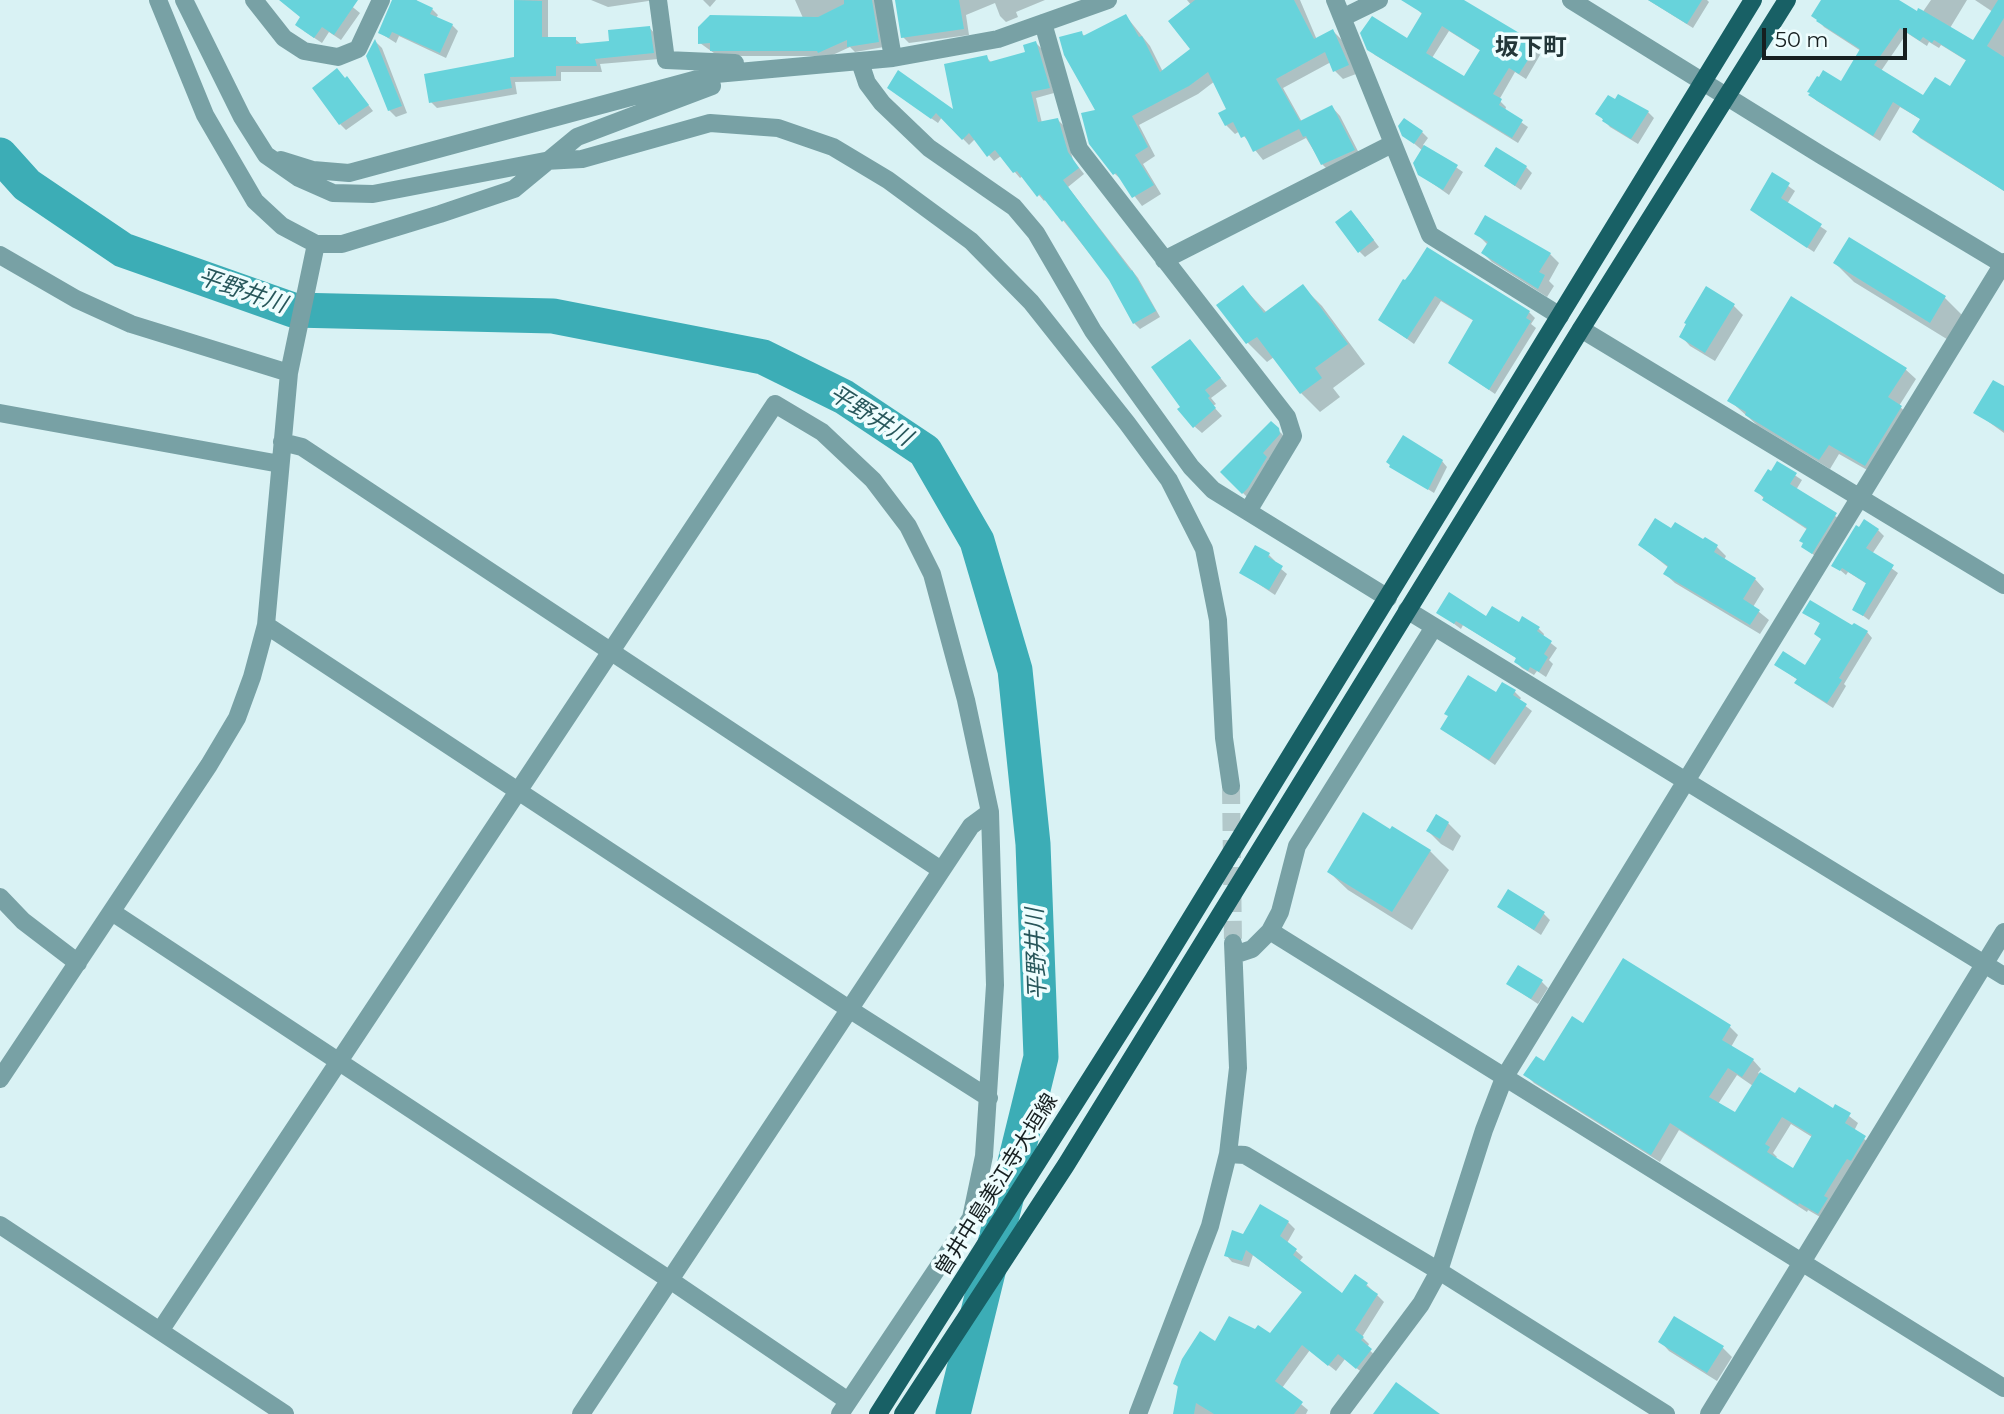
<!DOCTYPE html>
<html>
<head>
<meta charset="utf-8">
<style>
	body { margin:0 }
	#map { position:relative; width:2004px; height:1414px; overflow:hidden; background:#d9f2f4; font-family:Montserrat,sans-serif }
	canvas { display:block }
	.scale { position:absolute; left:1762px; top:28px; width:145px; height:32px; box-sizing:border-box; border:4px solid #161f20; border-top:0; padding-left:9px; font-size:21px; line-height:24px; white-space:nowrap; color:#161f20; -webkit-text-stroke:5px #eefdfe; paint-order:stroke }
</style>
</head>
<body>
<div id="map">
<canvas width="2004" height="1414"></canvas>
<div class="scale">50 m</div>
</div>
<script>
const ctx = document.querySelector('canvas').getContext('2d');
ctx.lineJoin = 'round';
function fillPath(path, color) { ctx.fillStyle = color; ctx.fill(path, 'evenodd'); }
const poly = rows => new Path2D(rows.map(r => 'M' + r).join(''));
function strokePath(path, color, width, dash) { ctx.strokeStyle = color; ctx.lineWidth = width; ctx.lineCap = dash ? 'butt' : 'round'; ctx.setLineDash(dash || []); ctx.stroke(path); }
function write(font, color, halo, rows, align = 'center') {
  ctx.font = font + ' Montserrat,"Noto Sans JP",sans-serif'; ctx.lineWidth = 7; ctx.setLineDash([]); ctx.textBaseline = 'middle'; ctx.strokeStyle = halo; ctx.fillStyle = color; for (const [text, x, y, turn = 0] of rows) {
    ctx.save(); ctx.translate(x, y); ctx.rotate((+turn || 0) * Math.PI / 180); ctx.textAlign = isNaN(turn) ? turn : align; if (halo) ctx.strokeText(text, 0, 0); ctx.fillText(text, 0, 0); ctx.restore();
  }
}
fillPath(poly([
	[287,0,344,0,360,13,341,40,329,32,322,43,304,31,302,18],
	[393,0,417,0,416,2,432,9,438,15,436,18,452,25,458,31,446,58,399,36,396,43,380,33],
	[516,0,548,0,548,39,575,39,582,45,611,42,649,27,655,34,659,59,600,64,602,72,561,72,561,81,515,82,517,94,437,108,431,102,516,59],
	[591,0,655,0,608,7],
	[703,0,716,0,710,7],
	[795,0,880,0,884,47,855,52,850,47,826,58,824,56,718,56,700,43,803,18],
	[896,0,1045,0,1016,12,1018,17,1006,22,1000,16,995,3,966,15,969,35,909,43,903,37],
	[1187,0,1300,0,1317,40,1333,31,1342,40,1356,74,1343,79,1335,71,1331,62,1283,88,1302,122,1332,107,1340,116,1362,159,1331,173,1322,164,1306,138,1263,160,1240,131,1235,134,1226,125,1228,109,1215,81,1198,94,1139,125,1155,156,1143,164,1161,194,1142,206,1124,182,1115,174,1097,112,1081,33,1086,37,1126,16,1150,46,1163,72,1192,49,1191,5],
	[1420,0,1461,0,1530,42,1536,48,1540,55,1526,79,1515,72,1499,100,1506,107,1505,111,1528,127,1518,143,1375,55,1369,49,1407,41,1423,15,1415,7],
	[1449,31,1481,51,1465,79,1432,58],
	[1648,0,1707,0,1709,2,1693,28],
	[1823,0,1896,0,1917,13,1922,13,1931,0,1967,0,1950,28,1973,43,1993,12,1975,0,2004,0,2004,191,1920,138,1914,132,1922,120,1900,107,1880,141,1817,101,1810,95,1842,83,1861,51,1824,27,1813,15],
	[1907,33,1927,46,1929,42,1939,48,1941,45,1967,61,1950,88,1924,97,1881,71],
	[376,42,382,48,407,113,396,117,389,110],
	[1036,43,1042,49,1054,93,1036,98,1042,123,1058,120,1064,126,1073,160,1084,174,1068,187,1138,278,1160,317,1140,329,1134,323,1110,279,1046,199,1044,201,1023,176,1020,178,1001,156,994,161,975,139,969,145,942,117,938,123,895,93,956,112,986,57,992,63,1027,54],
	[346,80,353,85,373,111,346,130,340,124],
	[1648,112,1654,118,1638,144,1610,127,1598,114],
	[1422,132,1428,138,1423,145,1463,172,1449,195,1419,174,1423,151,1404,135],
	[1486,166,1526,167,1532,173,1521,190],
	[1773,175,1795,191,1787,204,1827,231,1814,252,1758,215],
	[1357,218,1379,247,1365,257,1359,251],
	[1476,233,1550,254,1559,263,1549,281,1554,286,1547,297,1492,262,1483,253,1488,245],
	[1849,239,1945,298,1964,317,1950,341,1854,282,1835,263],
	[1404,282,1529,312,1535,318,1531,324,1536,328,1495,394,1450,363,1474,321,1441,301,1414,344,1381,320],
	[1243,287,1267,313,1303,287,1322,306,1365,364,1333,388,1340,397,1320,412,1301,393,1274,357,1267,362,1248,343,1219,305],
	[1733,305,1743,315,1715,361,1690,346,1681,336],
	[1197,349,1227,386,1211,398,1216,404,1213,406,1222,416,1202,433,1194,426],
	[1905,369,1916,379,1899,406,1911,417,1876,475,1839,454,1830,469,1757,425,1729,400],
	[2004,388,2004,433,1975,412],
	[1271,423,1284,436,1286,441,1268,460,1272,464,1249,499,1222,472],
	[1442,461,1447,467,1434,493,1391,466],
	[1778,464,1802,480,1796,490,1841,520,1818,558,1803,547,1808,530,1770,505,1757,491],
	[1672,530,1717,547,1726,556,1724,560,1755,579,1764,589,1753,607,1769,620,1760,634,1675,583,1665,574,1669,568,1640,545],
	[1878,530,1884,536,1872,554,1898,573,1869,620,1854,609,1867,584,1848,572,1846,575,1834,565],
	[1269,555,1275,561,1274,563,1287,574,1275,595,1242,573],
	[1438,612,1486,618,1538,628,1544,634,1543,637,1557,648,1549,660,1553,664,1546,677,1537,671,1534,675,1522,668,1516,662,1518,659,1463,625,1461,629],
	[1805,612,1867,632,1872,638,1844,684,1846,686,1833,708,1802,688,1796,683,1798,680,1776,665,1806,667,1822,640,1822,625],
	[1503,684,1515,692,1521,698,1519,701,1532,711,1495,765,1442,729,1497,694],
	[1448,823,1461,836,1453,851,1441,844,1428,831],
	[1430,851,1449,870,1412,930,1348,890,1329,872],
	[1499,907,1544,914,1550,920,1541,935],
	[1624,961,1730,1027,1738,1035,1731,1047,1753,1060,1761,1069,1758,1073,1796,1095,1833,1110,1836,1106,1858,1123,1854,1131,1873,1146,1827,1221,1808,1210,1807,1212,1679,1130,1660,1162,1534,1083,1526,1075,1544,1063,1584,1025],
	[1737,1075,1753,1086,1735,1115,1718,1104],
	[1791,1124,1812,1137,1793,1171,1775,1159,1777,1157,1773,1153],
	[1542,982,1548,988,1538,1004,1508,984],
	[1288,1222,1295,1229,1287,1243,1303,1257,1299,1262,1343,1295,1367,1285,1384,1302,1362,1337,1369,1344,1367,1348,1377,1357,1364,1374,1345,1359,1336,1371,1310,1350,1282,1388,1308,1410,1306,1414,1175,1414,1179,1388,1175,1384,1216,1343,1270,1335,1303,1293,1253,1255,1249,1267,1232,1262,1226,1255,1244,1236],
	[1660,1341,1723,1348,1732,1357,1717,1381,1669,1351]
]), '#0003');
strokePath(poly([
	[0,155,27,185,123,250,293,310,553,316,763,357,844,397,925,451,977,541,1015,670,1033,844,1041,1057,953,1414]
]), '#3cadb6', 35);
fillPath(poly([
	[279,0,358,0,334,35,322,27,314,38,295,25,300,17],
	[392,0,416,0,433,8,430,14,453,24,440,53,392,32,389,38,378,33],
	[514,0,542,1,542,37,576,37,576,44,609,41,608,30,650,26,654,53,595,59,597,66,556,66,556,76,510,77,512,88,429,103,424,74,514,57],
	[844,0,872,0,879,42,847,47,847,40,818,53,817,51,710,51,710,43,698,44,698,27,710,15,818,17,844,4],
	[895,0,959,0,964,29,901,38],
	[1195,0,1294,0,1314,39,1333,29,1349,65,1333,72,1325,52,1276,79,1300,121,1332,105,1355,150,1321,165,1306,136,1303,137,1299,129,1253,152,1245,136,1241,138,1233,122,1225,126,1218,113,1226,109,1208,72,1189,86,1132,116,1148,147,1135,155,1154,185,1132,198,1116,173,1113,175,1089,144,1081,113,1095,110,1064,55,1059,37,1082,31,1083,36,1126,14,1139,37,1142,36,1160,72,1190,49,1168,21],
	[1401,0,1464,0,1531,40,1530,43,1535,49,1519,74,1509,68,1493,94,1502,99,1499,105,1523,120,1512,138,1367,50,1360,33,1372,16,1407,38,1422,13],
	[1442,26,1480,50,1464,76,1426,53],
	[1648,0,1702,0,1687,24],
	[1821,0,1899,0,1917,11,1918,8,1922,10,1973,40,1998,0,2004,0,2004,18,1987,46,2004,57,2004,191,1912,132,1920,119,1893,102,1873,136,1808,95,1810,93,1807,92,1817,76,1819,77,1823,70,1841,81,1860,49,1816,21,1817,20,1811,16],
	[1900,28,1920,41,1923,37,1932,43,1934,40,1966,60,1950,86,1935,77,1923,95,1874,65],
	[375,39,402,106,388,111,366,56],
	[1036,41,1050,88,1031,92,1038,122,1058,118,1068,152,1079,168,1063,180,1131,271,1132,270,1156,311,1133,324,1109,280,1064,220,1062,222,1040,194,1037,197,1017,171,1013,173,995,150,987,157,969,133,962,140,936,113,931,119,887,88,898,70,953,109,944,64,987,55,989,62,1025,52,1023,45],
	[337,68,345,78,347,76,369,105,339,125,312,88],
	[1618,94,1649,111,1631,139,1602,121,1603,119,1595,114,1608,95,1615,99],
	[1404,118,1423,131,1414,144,1402,136,1398,126],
	[1424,145,1458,165,1443,190,1418,175,1413,163],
	[1496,147,1527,166,1515,186,1484,166],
	[1772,172,1790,183,1781,198,1822,224,1807,248,1750,210],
	[1351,210,1374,240,1358,253,1335,222],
	[1485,215,1551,253,1539,272,1545,275,1538,289,1481,253,1488,242,1474,234],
	[1849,237,1946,296,1930,323,1833,263],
	[1427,247,1530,311,1526,318,1531,321,1489,390,1448,363,1473,320,1435,296,1407,339,1378,320,1403,279,1405,280,1411,272],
	[1303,284,1348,344,1315,368,1322,378,1300,394,1257,337,1246,344,1216,305,1243,285,1264,313],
	[1706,286,1735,304,1705,353,1679,337,1686,324,1684,323],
	[1791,296,1907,368,1888,397,1902,406,1865,466,1829,445,1819,460,1745,415,1746,412,1727,401],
	[1190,339,1221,378,1205,390,1210,396,1208,398,1216,408,1193,428,1177,409,1180,407,1151,367],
	[1993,380,2004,386,2004,431,1973,413],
	[1271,421,1279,428,1280,434,1263,453,1267,457,1248,488,1242,494,1220,472],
	[1403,435,1443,460,1428,490,1389,467,1390,465,1386,462],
	[1777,461,1797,473,1790,484,1837,513,1812,554,1801,547,1803,543,1799,541,1807,528,1762,500,1764,497,1754,491,1768,469,1771,471],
	[1655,518,1671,528,1675,522,1703,539,1705,537,1718,545,1714,552,1756,578,1743,599,1760,610,1750,625,1663,574,1668,566,1638,545],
	[1864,519,1879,529,1866,548,1894,565,1863,616,1852,610,1866,583,1842,568,1840,571,1831,566,1856,525,1859,527],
	[1255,545,1270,553,1268,557,1283,566,1269,590,1239,573],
	[1449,592,1486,616,1492,606,1519,622,1522,616,1540,627,1537,631,1552,641,1544,654,1548,657,1539,672,1530,667,1528,671,1514,662,1516,658,1456,621,1454,624,1436,613],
	[1810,600,1852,625,1854,623,1868,631,1839,678,1842,680,1827,703,1794,683,1797,679,1774,665,1783,651,1805,665,1821,639,1814,634,1820,623,1802,613],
	[1468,675,1496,692,1502,682,1516,690,1513,695,1527,704,1489,760,1440,729,1448,716,1444,714],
	[1363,812,1390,829,1392,826,1431,850,1392,912,1327,872],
	[1436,814,1449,822,1440,839,1426,831],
	[1508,889,1545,912,1534,930,1497,907],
	[1623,958,1731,1025,1722,1040,1754,1059,1742,1077,1728,1068,1709,1097,1735,1112,1760,1072,1795,1093,1799,1087,1833,1108,1835,1104,1851,1113,1845,1123,1866,1136,1851,1161,1847,1159,1824,1196,1828,1198,1818,1214,1799,1203,1798,1205,1670,1123,1651,1155,1523,1075,1536,1056,1544,1061,1572,1016,1583,1023],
	[1782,1117,1812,1135,1793,1168,1767,1152,1770,1147,1765,1144],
	[1518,965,1543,980,1531,999,1506,984],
	[1260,1204,1289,1221,1280,1236,1297,1249,1293,1255,1342,1293,1355,1274,1368,1283,1366,1286,1378,1294,1355,1330,1364,1337,1361,1340,1372,1349,1356,1369,1338,1354,1328,1366,1302,1345,1275,1381,1303,1402,1294,1414,1214,1414,1196,1403,1194,1414,1173,1414,1178,1386,1173,1384,1182,1359,1200,1331,1215,1341,1229,1316,1255,1329,1258,1325,1270,1333,1302,1292,1246,1250,1242,1261,1224,1256,1232,1230,1243,1234],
	[1674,1316,1724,1346,1707,1373,1658,1342],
	[1396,1382,1440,1414,1373,1414]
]), '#67d3db');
strokePath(poly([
	[1231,786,1233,943]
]), '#b2c8ca', 18, [18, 9]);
strokePath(poly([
	[158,0,205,115,255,201,282,226,316,244,342,244,440,214,514,189,577,137,712,86],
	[184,0,242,117,266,155,299,178,333,193,373,194,545,161,582,159,710,123,778,128,833,147,888,180,971,241,1031,302,1127,423,1169,480,1204,549,1218,620,1224,738,1231,786],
	[254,0,284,38,304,51,338,57,358,49,381,0],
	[658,0,666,60,735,63],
	[883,0,893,58],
	[1335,0,1430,235,1560,316],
	[1571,0,1821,155,2004,265],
	[1344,17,1379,0],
	[1043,23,1079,149,1287,417,1293,436,1248,511],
	[860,62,867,83,882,103,929,148,1014,207,1036,233,1093,331,1191,467,1213,490,1388,598],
	[281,160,313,170,349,173,716,74,893,58,998,39,1108,0],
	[0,255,76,299,131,324,289,373],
	[1164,260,1392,144],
	[1581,329,2004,585],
	[0,413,280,464],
	[282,442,302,447,941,870],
	[1407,610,2004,976],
	[266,625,849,1009,989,1098],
	[0,897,23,921,78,963],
	[112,912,670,1280,848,1401],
	[1270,931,2004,1388],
	[1234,955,1252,949,1270,931,1280,912,1297,846,1434,627],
	[0,1079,209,765,237,718,252,677,266,625,289,373,316,244],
	[1228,1154,1245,1155,1439,1271,1666,1414],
	[0,1225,285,1414],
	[160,1331,775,404,822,432,873,480,908,526,932,574,966,700,990,812,995,985,984,1156,971,1218,840,1414],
	[581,1414,971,826,990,812],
	[1138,1414,1210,1226,1228,1154,1238,1068,1233,943],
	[1339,1414,1421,1304,1439,1271,1484,1130,1504,1078,2004,262],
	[1709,1414,2004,932]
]), '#78a1a5', 18);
strokePath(poly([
	[878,1414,1153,980,1753,0],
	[903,1414,1066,1165,1581,329,1787,0]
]), '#186065', 18);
write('21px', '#161f20', '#eefdfe', [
	["曽井中島美江寺大垣線",997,1185,-58]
]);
write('italic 23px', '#28575b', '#eefdfe', [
	["平野井川",242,291,19],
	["平野井川",870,416,32],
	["平野井川",1037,954,-92]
]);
write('bold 24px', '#233739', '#eefdfe', [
	["坂下町",1531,48]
]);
</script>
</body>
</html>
